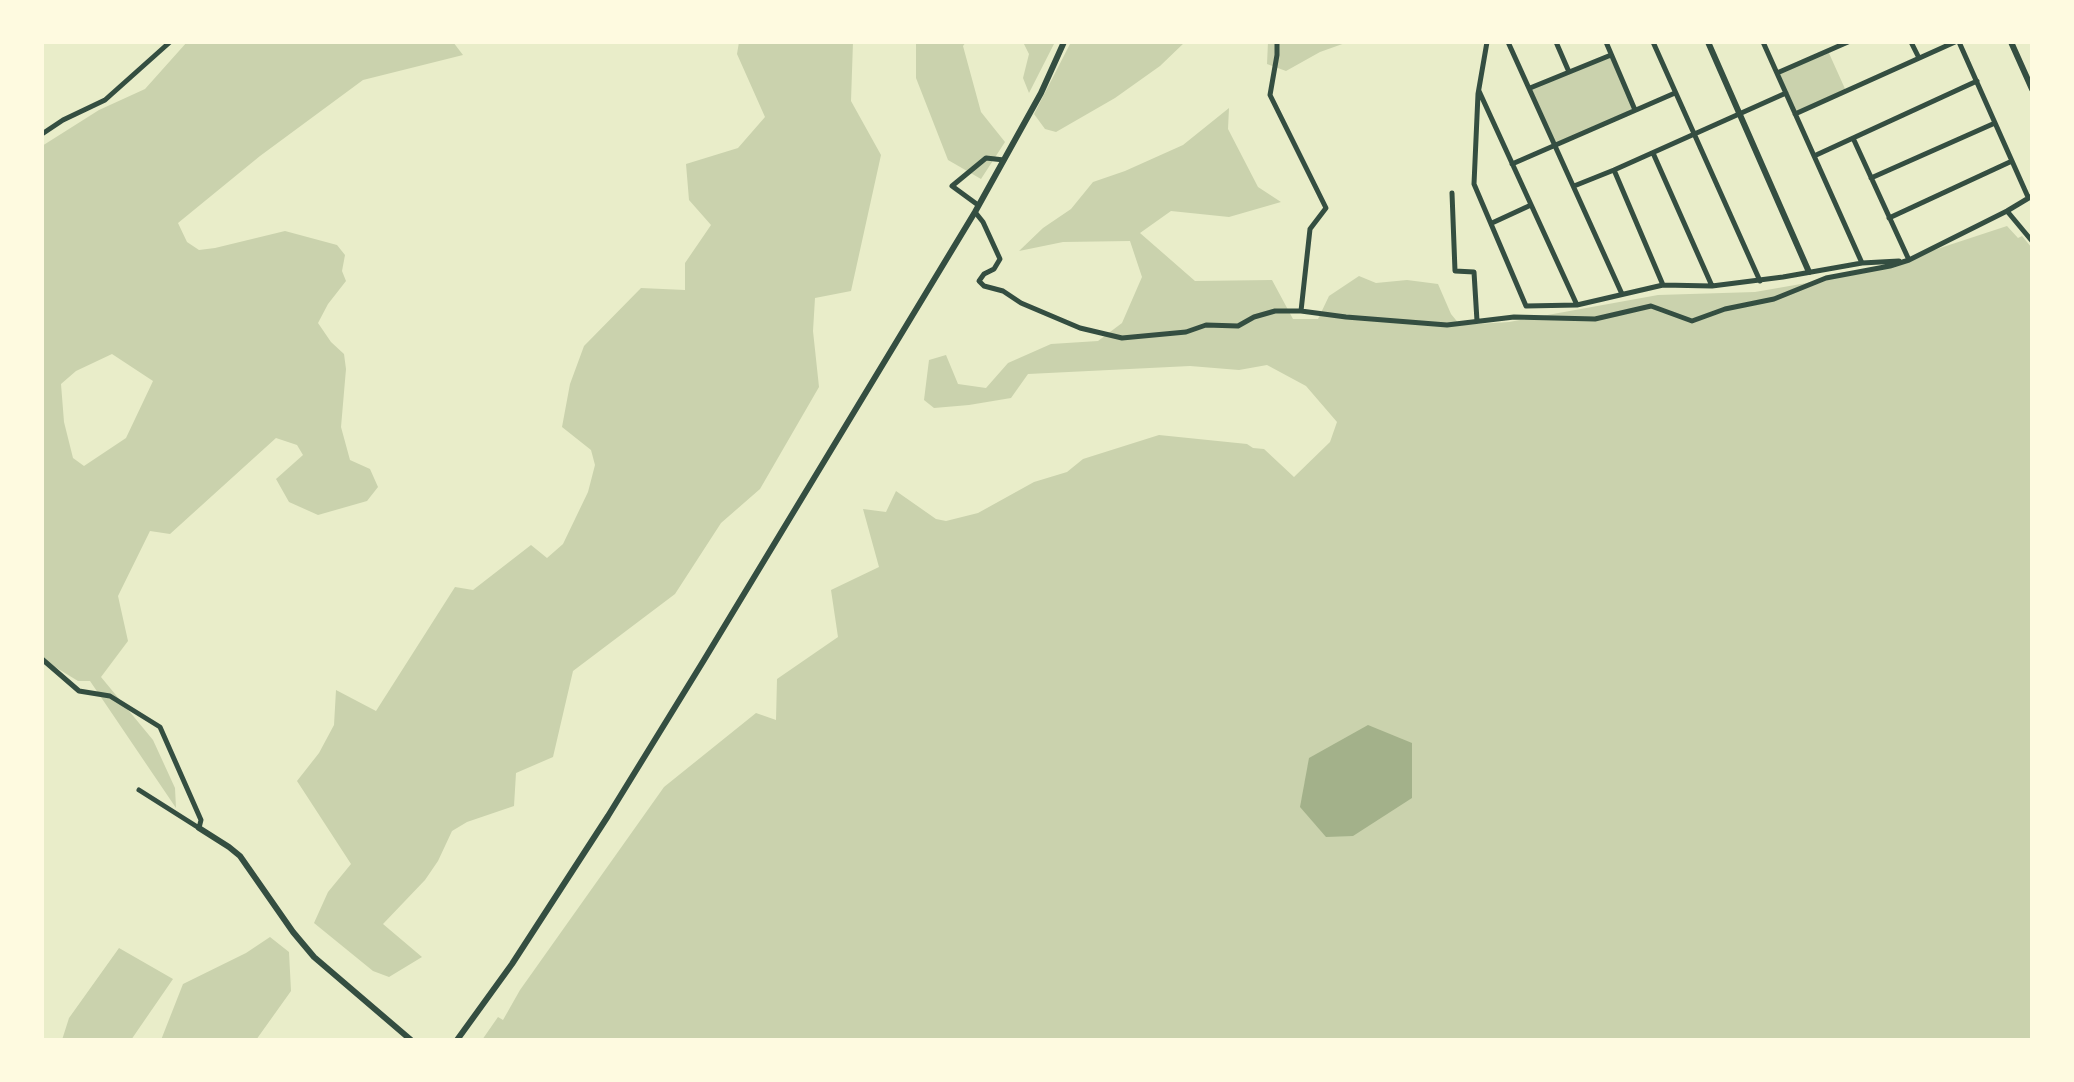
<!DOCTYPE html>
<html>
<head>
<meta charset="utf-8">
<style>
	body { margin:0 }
	#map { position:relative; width:2074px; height:1082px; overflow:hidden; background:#e9edc9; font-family:Karla,sans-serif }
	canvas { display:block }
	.frame { position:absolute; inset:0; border:44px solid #fefae0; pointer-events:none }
</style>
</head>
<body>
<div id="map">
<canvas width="2074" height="1082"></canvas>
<div class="frame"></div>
</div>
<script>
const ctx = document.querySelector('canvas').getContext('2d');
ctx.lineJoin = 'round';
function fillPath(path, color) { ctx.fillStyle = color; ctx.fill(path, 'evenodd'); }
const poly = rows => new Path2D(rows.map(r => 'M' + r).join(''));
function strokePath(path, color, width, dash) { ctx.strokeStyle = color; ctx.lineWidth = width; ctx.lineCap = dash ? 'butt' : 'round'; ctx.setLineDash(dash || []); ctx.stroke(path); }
fillPath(poly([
	[187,42,453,42,463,55,363,80,260,156,178,223,187,242,199,250,215,248,285,231,337,245,345,255,342,271,346,281,328,304,318,323,331,342,344,354,346,369,341,427,350,460,370,469,378,487,367,501,318,515,289,502,276,479,303,455,297,445,276,438,170,534,150,531,118,596,128,641,101,677,153,740,175,788,176,808,90,681,78,681,42,659,42,146,99,110,145,89],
	[112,354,153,381,126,438,84,466,73,458,64,422,61,384,76,371],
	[739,42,853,42,851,101,881,155,851,291,815,298,813,331,819,387,760,489,721,523,675,594,573,671,553,757,516,773,514,806,467,822,452,831,438,861,425,880,383,924,422,957,389,977,373,971,314,923,328,892,351,864,297,781,319,753,334,725,336,690,376,711,455,587,473,590,531,545,547,558,563,544,588,492,595,465,591,450,562,427,570,384,584,346,641,288,685,290,685,263,711,225,689,200,686,164,738,148,765,117,737,54],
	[916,42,966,42,963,46,981,112,1005,142,981,179,948,160,916,78],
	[1023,42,1055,42,1029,93,1023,78,1029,54],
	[1071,42,1185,42,1160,66,1115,98,1056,132,1045,129,1034,114],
	[1268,42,1348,42,1320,52,1286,71,1267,64],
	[1828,51,1846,91,1795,114,1777,73],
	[1611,55,1635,110,1555,145,1530,88],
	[1229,108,1228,129,1258,187,1281,202,1229,217,1171,211,1140,233,1195,281,1272,280,1293,319,1318,319,1329,296,1359,276,1376,283,1407,280,1438,284,1451,314,1460,325,1509,322,1658,295,1755,292,1864,273,2007,226,2018,238,2022,236,2032,248,2032,1040,482,1040,498,1017,503,1020,520,990,664,787,756,713,776,720,777,679,838,637,831,590,879,567,863,509,886,512,896,491,936,519,946,521,978,513,1034,482,1067,472,1083,459,1159,435,1247,444,1253,448,1264,449,1294,477,1330,442,1337,422,1306,386,1267,365,1239,370,1190,366,1028,374,1011,398,969,405,934,408,924,400,929,360,946,355,958,384,986,388,1008,363,1051,344,1098,341,1122,323,1142,277,1130,241,1063,242,1019,251,1043,228,1071,209,1093,182,1125,171,1183,145],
	[270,937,289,952,291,991,256,1040,161,1040,183,984,246,953],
	[119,948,173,979,131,1040,62,1040,69,1018]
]), '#cad2ad');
fillPath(poly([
	[1368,725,1412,743,1412,798,1353,836,1326,837,1300,807,1309,758]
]), '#a3b18a');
strokePath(poly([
	[1277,42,1277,55,1270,95,1326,208,1310,229,1301,311],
	[1487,42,1478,94,1474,184,1526,306,1577,305,1663,285,1712,286,1783,277,1862,263,1899,261],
	[1508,42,1622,294],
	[1556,42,1569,72],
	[1606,42,1635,110],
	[1653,42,1760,281],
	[1763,42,1862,263],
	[1911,42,1919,58],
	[1959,42,2028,197],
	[1777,73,1848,42],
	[1530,88,1611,55],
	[1479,91,1577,305],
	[1795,114,1955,42],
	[42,134,63,120,105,100,170,42],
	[1853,138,1909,260],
	[1653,153,1712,286],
	[1814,156,1977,81],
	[1512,164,1675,93],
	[1614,170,1663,285],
	[1871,178,1995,123],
	[1574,186,1614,170,1786,93],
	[1452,193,1455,271,1474,272,1477,321],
	[978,205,952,186,986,158,1004,160],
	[2007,211,2032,241],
	[975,212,983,222,1000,259,994,269,984,274,979,281,984,286,1003,291,1021,303,1080,328,1122,338,1186,332,1206,325,1238,326,1254,317,1275,311,1301,311,1346,317,1447,325,1514,317,1595,319,1651,306,1692,321,1725,309,1774,299,1826,278,1890,266,1909,260,2007,211,2032,196],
	[1889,218,2012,161],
	[1492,223,1531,205],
	[42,659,79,691,110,696,160,727,201,820,199,828,139,790]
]), '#344e41', 5);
strokePath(poly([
	[1708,42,1809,272],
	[2011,42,2032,89],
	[199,828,229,847,240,856,293,932,314,957,411,1040],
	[457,1040,512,964,608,816,704,660,975,212,1041,93,1064,42]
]), '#344e41', 6);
</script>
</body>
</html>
